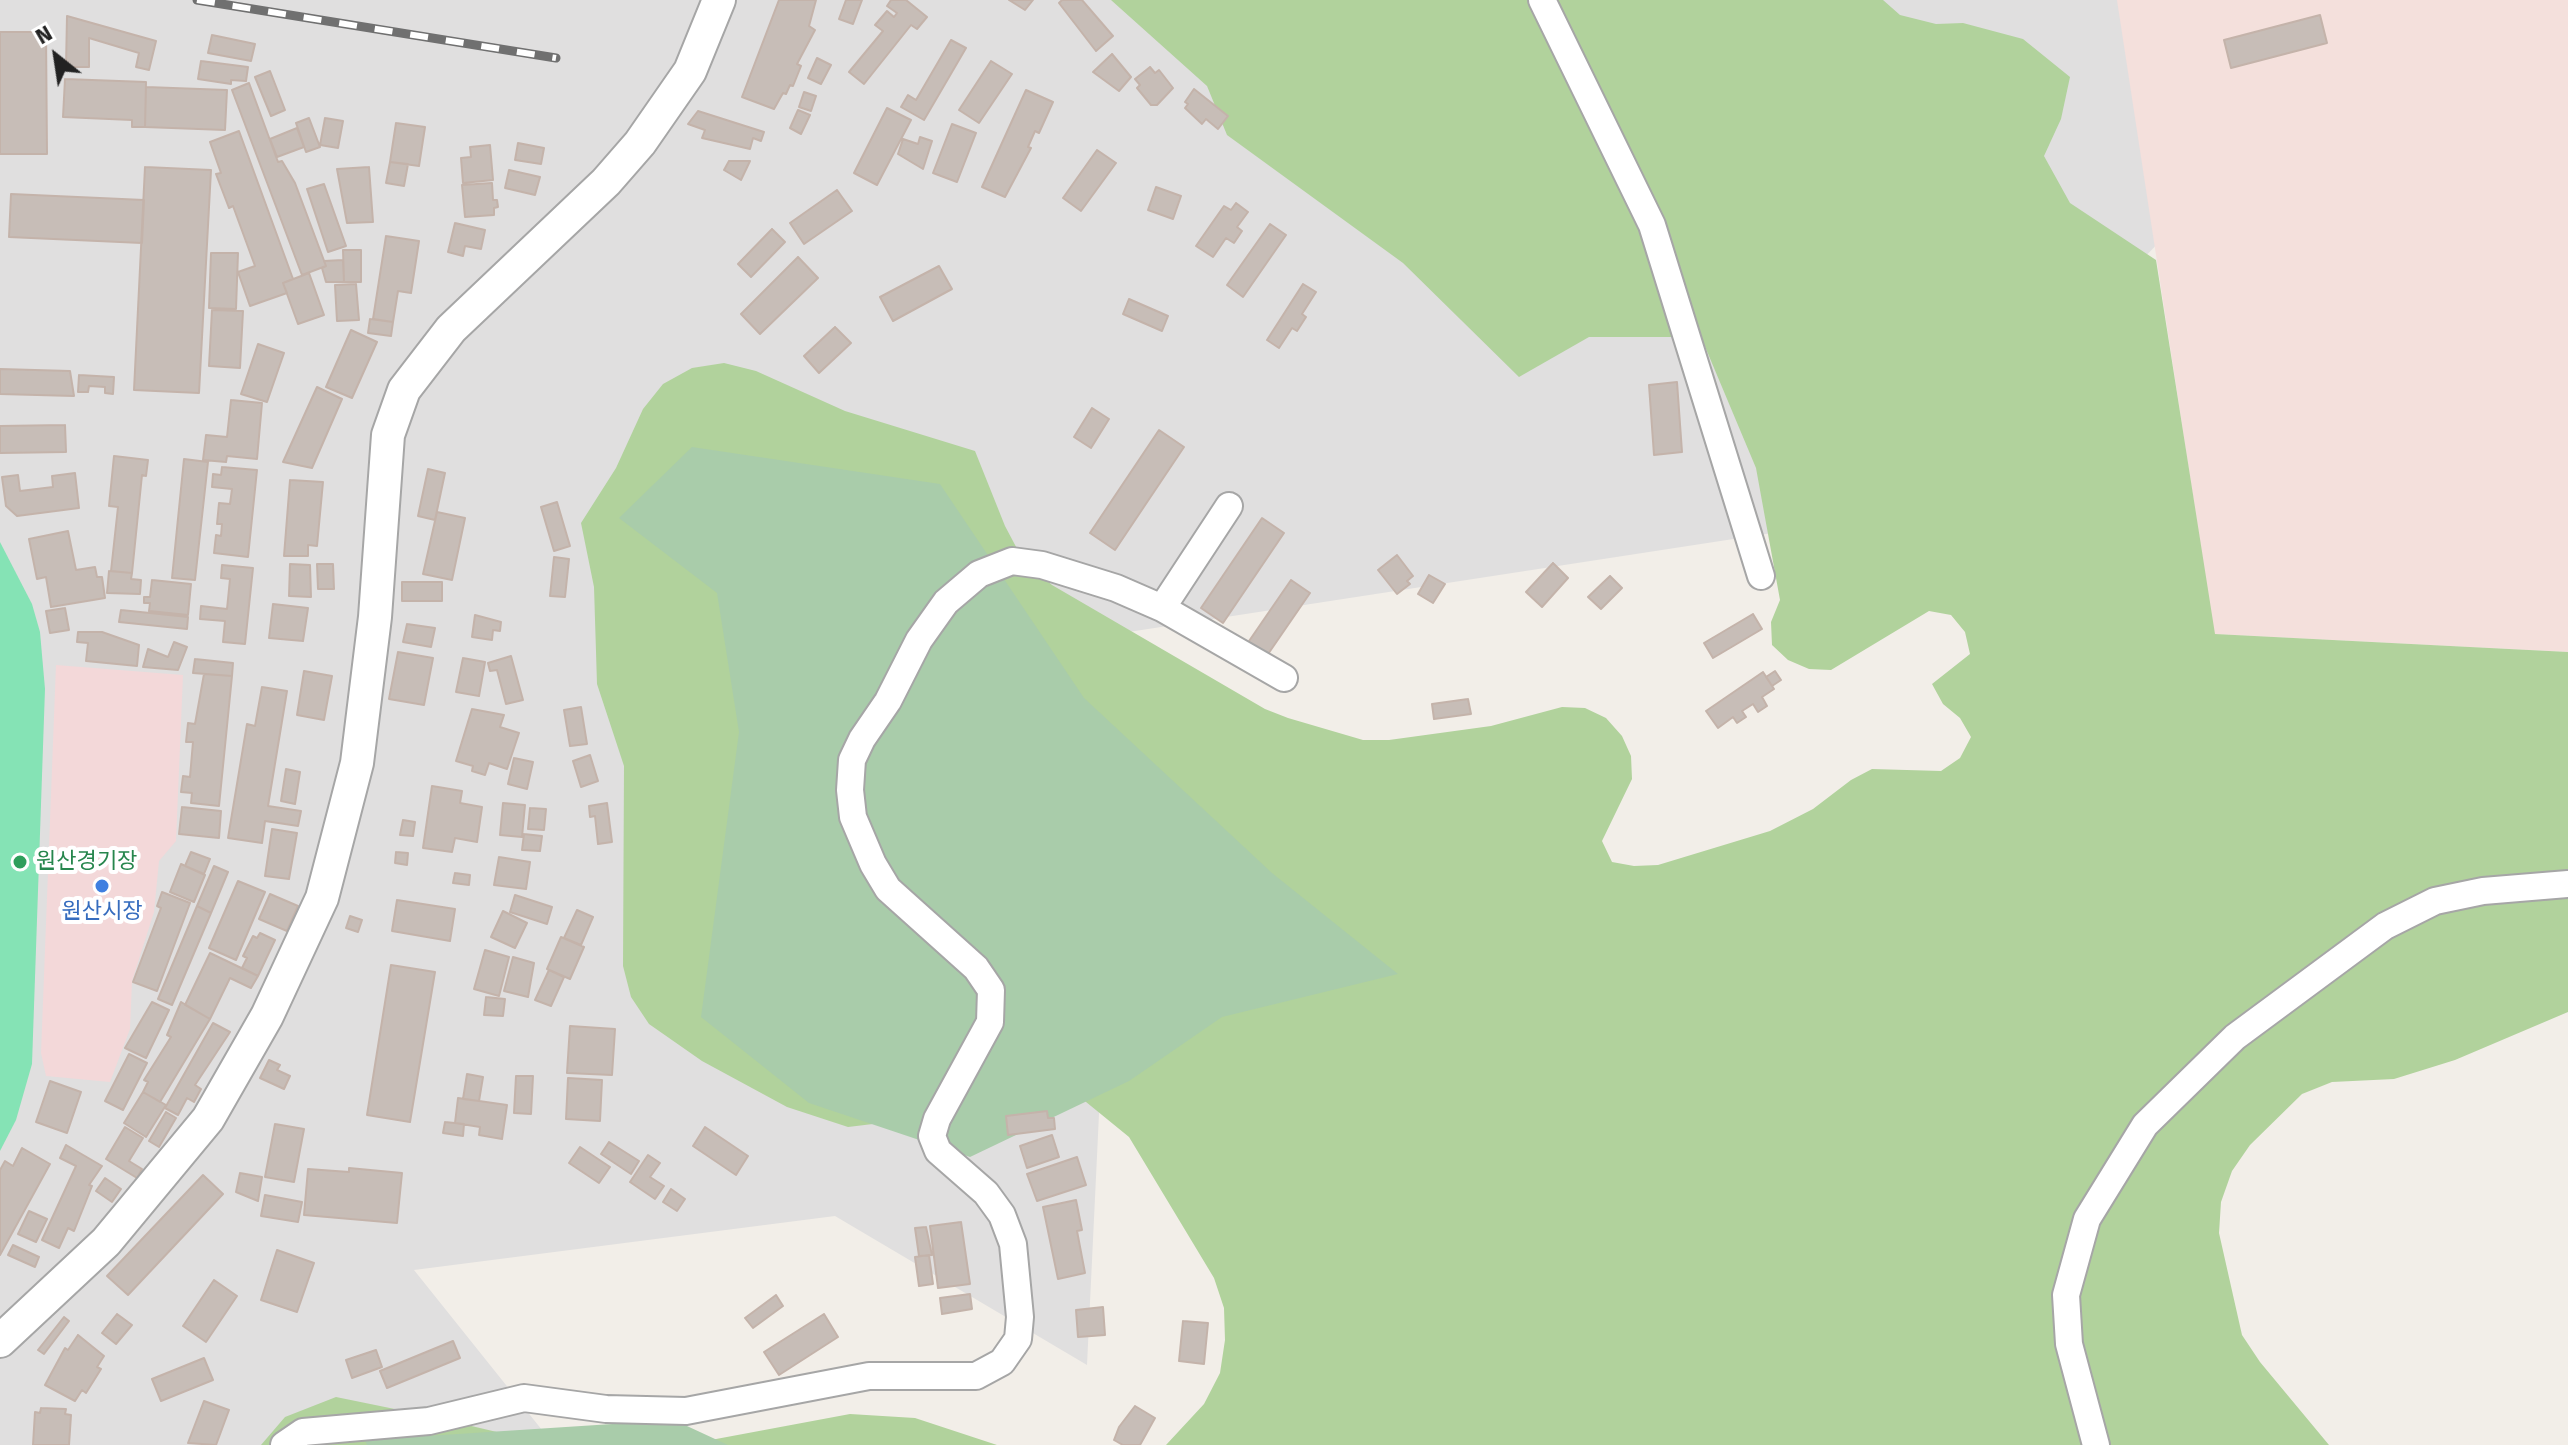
<!DOCTYPE html>
<html>
<head>
<meta charset="utf-8">
<style>
	body { margin:0 }
	#map { position:relative; width:2568px; height:1445px; overflow:hidden; background:#f2eee8; font-family:"Fira Sans",sans-serif }
	canvas { display:block }
	.north { position:absolute; left:16px; top:16px; width:80px; height:80px; -webkit-text-stroke:6px #fff; paint-order:stroke; rotate:330deg; font-size:22px; font-weight:700; line-height:32px; text-align:center; color:#222 }
	.north::after { content:''; display:block; margin:auto; width:28px; height:36px; background:#222; clip-path:polygon(50% 0,100% 100%,50% 72%,0 100%) }
</style>
</head>
<body>
<div id="map">
<canvas width="2568" height="1445"></canvas>
<div class="north">N</div>
</div>
<script>
const ctx = document.querySelector('canvas').getContext('2d');
ctx.lineJoin = 'round';
function fillPath(path, color) { ctx.fillStyle = color; ctx.fill(path, 'evenodd'); }
const poly = rows => new Path2D(rows.map(r => 'M' + r).join(''));
function strokePath(path, color, width, dash) { ctx.strokeStyle = color; ctx.lineWidth = width; ctx.lineCap = dash ? 'butt' : 'round'; ctx.setLineDash(dash || []); ctx.stroke(path); }
function write(font, color, halo, rows, align = 'center') {
  ctx.font = font + ' "Fira Sans","Noto Sans KR",sans-serif'; ctx.lineWidth = 8; ctx.setLineDash([]); ctx.textBaseline = 'middle'; ctx.strokeStyle = halo; ctx.fillStyle = color; for (const [text, x, y, turn = 0] of rows) {
    ctx.save(); ctx.translate(x, y); ctx.rotate((+turn || 0) * Math.PI / 180); ctx.textAlign = isNaN(turn) ? turn : align; if (halo) ctx.strokeText(text, 0, 0); ctx.fillText(text, 0, 0); ctx.restore();
  }
}
fillPath(poly([
	[0,0,2568,0,2288,109,1896,514,1122,633,1087,1365,835,1216,414,1270,554,1445,0,1445]
]), '#e0dfdf');
fillPath(poly([
	[56,665,183,675,176,841,159,861,154,912,132,981,130,1029,110,1082,46,1076,41,1053]
]), '#f3d8d9');
fillPath(poly([
	[2117,0,2568,0,2568,652,2214,634]
]), '#f4e0dc');
fillPath(poly([
	[1111,0,1883,0,1900,15,1936,24,1963,23,2023,39,2070,77,2061,119,2044,156,2070,203,2156,260,2215,634,2568,652,2568,1012,2455,1060,2394,1079,2332,1082,2302,1094,2250,1145,2232,1171,2221,1202,2219,1233,2242,1335,2260,1362,2329,1445,1166,1445,1204,1404,1220,1373,1225,1340,1224,1308,1214,1278,1129,1137,1026,1053,881,1123,848,1127,787,1107,702,1061,649,1024,631,997,623,966,624,766,597,684,594,587,581,523,616,468,643,409,663,384,692,368,724,363,756,371,845,411,975,451,1005,526,1023,560,1052,585,1265,709,1288,718,1363,740,1389,740,1491,726,1562,707,1585,708,1606,718,1622,736,1631,756,1632,779,1602,841,1612,862,1634,866,1658,865,1770,831,1813,809,1851,780,1872,769,1941,771,1960,758,1971,737,1960,718,1943,704,1932,684,1970,654,1965,632,1951,615,1929,611,1831,670,1809,669,1788,660,1772,645,1771,622,1780,600,1756,468,1701,337,1589,337,1519,377,1403,263,1227,135,1207,86],
	[336,1397,429,1416,552,1445,261,1445,285,1417],
	[850,1414,915,1418,997,1445,684,1445]
]), '#b1d29c');
fillPath(poly([
	[692,447,940,484,1084,698,1272,873,1398,974,1222,1017,1129,1081,970,1157,809,1103,701,1017,739,732,717,593,619,518],
	[674,1420,728,1445,367,1445,365,1440]
]), '#a9ccaa');
fillPath(poly([
	[0,542,32,604,40,632,45,689,32,1064,16,1120,0,1151]
]), '#85e3b5');
const building = poly([
	[779,0,816,0,809,26,815,30,797,64,801,66,793,86,790,85,786,94,783,93,774,109,742,97,779,0],
	[846,0,862,0,853,24,839,19,846,0],
	[891,0,906,0,927,17,917,29,911,25,864,84,849,72,883,31,875,25,887,11,894,17,897,13,887,6,891,0],
	[1009,0,1033,0,1025,10,1009,0],
	[1062,0,1082,0,1113,36,1096,51,1059,3,1062,0],
	[2320,15,2327,43,2231,68,2224,40,2320,15],
	[67,16,156,41,149,70,136,67,139,53,89,38,89,67,66,67,67,16],
	[0,32,46,32,47,154,0,154,0,32],
	[212,35,255,44,251,61,208,53,212,35],
	[951,40,966,48,924,120,901,107,908,95,916,100,951,40],
	[1112,54,1131,77,1119,91,1093,72,1112,54],
	[817,58,831,65,821,84,808,78,817,58],
	[201,61,248,67,246,81,231,80,231,84,198,79,201,61],
	[991,61,1012,74,979,123,959,110,991,61],
	[1150,67,1155,73,1159,70,1173,88,1157,105,1151,105,1137,88,1140,85,1135,79,1150,67],
	[270,71,285,110,271,116,255,77,270,71],
	[65,79,146,82,145,127,132,127,132,120,63,117,65,79],
	[249,83,278,162,282,161,295,183,326,266,302,275,232,90,249,83],
	[146,87,227,90,225,130,145,127,146,87],
	[1194,89,1228,116,1218,129,1206,119,1202,124,1185,108,1188,104,1185,102,1194,89],
	[1026,90,1053,102,1039,133,1035,131,1028,147,1031,148,1005,197,982,187,1026,90],
	[804,92,816,96,811,111,799,107,804,92],
	[887,108,911,120,877,185,854,173,887,108],
	[798,110,810,115,801,134,790,128,798,110],
	[698,111,764,132,761,141,753,138,750,149,702,138,705,130,688,124,698,111],
	[309,118,320,147,306,152,296,123,309,118],
	[325,118,343,121,338,148,320,145,325,118],
	[396,123,425,127,419,166,390,162,396,123],
	[952,124,976,133,957,182,933,173,952,124],
	[297,128,304,147,277,157,270,139,297,128],
	[239,131,293,279,283,283,287,293,250,306,238,272,255,266,233,206,229,208,216,174,221,173,210,142,239,131],
	[920,137,932,141,923,169,898,154,903,139,918,144,920,137],
	[518,143,544,148,541,164,515,160,518,143],
	[490,145,493,180,463,183,461,158,471,157,470,147,490,145],
	[1097,150,1116,163,1081,211,1063,198,1097,150],
	[729,161,750,161,741,180,724,170,729,161],
	[390,162,408,164,404,186,386,183,390,162],
	[145,167,211,170,199,393,134,390,145,167],
	[369,167,373,222,347,223,337,169,369,167],
	[509,170,540,177,535,195,505,188,509,170],
	[492,183,493,200,497,200,498,207,494,208,494,215,465,217,462,185,492,183],
	[324,184,346,246,328,252,307,189,324,184],
	[1156,187,1181,196,1173,219,1148,210,1156,187],
	[837,190,852,211,804,244,790,223,837,190],
	[11,194,144,200,142,243,9,237,11,194],
	[1236,203,1248,212,1237,227,1242,231,1234,243,1226,238,1213,257,1196,246,1224,206,1231,210,1236,203],
	[455,223,485,230,481,249,465,246,463,256,448,252,455,223],
	[1270,224,1286,235,1243,297,1227,285,1270,224],
	[772,229,785,242,751,277,738,264,772,229],
	[386,236,419,241,411,293,398,291,393,322,373,319,386,236],
	[343,250,361,250,361,282,344,282,343,250],
	[211,253,238,253,236,309,209,308,211,253],
	[798,257,818,278,760,334,741,314,798,257],
	[343,260,344,282,326,282,322,268,326,266,324,261,343,260],
	[939,266,952,289,893,321,880,297,939,266],
	[309,273,324,315,298,324,283,283,309,273],
	[356,284,359,320,337,321,335,285,356,284],
	[1303,284,1316,292,1302,314,1306,317,1297,331,1292,328,1279,348,1267,340,1303,284],
	[1129,299,1168,316,1162,331,1123,314,1129,299],
	[212,310,243,311,240,368,209,366,212,310],
	[370,319,393,322,391,336,368,333,370,319],
	[835,327,851,343,819,373,804,356,835,327],
	[351,330,377,342,352,398,326,387,351,330],
	[258,344,284,353,267,402,241,394,258,344],
	[0,369,70,371,74,396,0,394,0,369],
	[79,375,114,377,113,394,105,393,105,387,89,386,88,392,78,392,79,375],
	[1677,382,1682,452,1654,455,1649,385,1677,382],
	[317,387,342,399,312,468,283,462,317,387],
	[231,400,262,403,257,459,227,456,226,462,203,460,206,435,227,437,231,400],
	[1092,408,1109,419,1091,448,1074,437,1092,408],
	[65,425,66,452,0,453,0,426,65,425],
	[1159,430,1184,447,1115,550,1090,533,1159,430],
	[114,456,148,460,146,476,142,475,132,573,111,571,118,507,109,506,114,456],
	[184,459,208,462,195,580,172,578,184,459],
	[222,467,257,470,248,557,214,553,216,535,221,536,222,524,217,524,219,503,230,504,232,489,212,487,213,474,221,475,222,467],
	[428,469,445,473,435,520,418,516,428,469],
	[75,473,79,508,17,516,6,506,2,477,18,475,20,491,53,487,52,476,75,473],
	[290,480,323,482,317,546,308,545,308,556,284,556,290,480],
	[557,502,570,546,554,551,541,507,557,502],
	[437,512,465,518,452,580,423,574,437,512],
	[1262,518,1284,533,1223,623,1201,608,1262,518],
	[68,531,76,570,95,567,97,577,102,577,105,598,51,607,46,577,37,579,29,539,68,531],
	[1397,555,1413,576,1407,581,1410,584,1397,594,1378,570,1397,555],
	[554,557,569,559,565,597,550,596,554,557],
	[1553,563,1568,578,1542,607,1526,592,1553,563],
	[290,564,310,565,311,597,289,596,290,564],
	[317,564,333,564,334,589,318,589,317,564],
	[222,565,253,568,245,644,223,642,225,621,200,619,201,606,227,609,230,579,221,578,222,565],
	[109,571,132,573,131,579,141,580,140,594,107,593,109,571],
	[1429,575,1445,584,1433,603,1418,594,1429,575],
	[1610,576,1622,588,1601,609,1588,597,1610,576],
	[152,580,191,584,188,615,149,611,150,603,144,603,144,597,150,597,152,580],
	[1291,580,1310,593,1266,657,1247,644,1291,580],
	[402,582,442,582,442,601,402,601,402,582],
	[273,604,308,608,303,641,269,638,273,604],
	[65,608,69,630,50,633,46,611,65,608],
	[121,610,188,617,187,629,119,622,121,610],
	[1753,614,1762,629,1713,658,1704,643,1753,614],
	[475,615,501,622,500,631,493,630,492,640,472,637,475,615],
	[407,624,435,628,431,647,403,642,407,624],
	[78,632,102,632,139,645,137,666,86,661,88,643,77,642,78,632],
	[174,642,187,647,178,670,143,667,148,649,168,657,174,642],
	[398,652,433,658,424,705,389,699,398,652],
	[511,656,523,700,506,704,497,670,490,671,488,663,511,656],
	[463,658,485,662,479,696,456,692,463,658],
	[195,659,233,663,232,676,193,673,195,659],
	[304,671,332,676,324,720,297,715,304,671],
	[1775,671,1781,680,1772,686,1766,677,1775,671],
	[1763,672,1774,689,1762,697,1767,706,1758,712,1753,704,1742,711,1746,717,1737,723,1733,717,1718,728,1706,711,1763,672],
	[204,674,232,676,219,806,191,803,192,793,181,792,183,776,190,777,193,742,186,742,188,723,195,724,204,674],
	[262,687,287,691,268,806,301,811,298,826,265,821,262,843,228,838,247,724,255,726,262,687],
	[1468,699,1471,714,1434,719,1432,704,1468,699],
	[581,707,587,744,570,746,564,710,581,707],
	[472,709,504,715,500,727,519,733,507,769,489,763,485,775,472,771,473,766,456,761,472,709],
	[590,755,598,781,581,787,573,761,590,755],
	[514,758,533,762,527,789,508,784,514,758],
	[286,769,300,772,295,804,281,801,286,769],
	[432,786,462,791,460,803,482,807,477,842,455,838,452,852,423,848,432,786],
	[503,803,525,805,522,837,500,835,503,803],
	[607,803,612,842,598,844,595,816,590,817,589,806,607,803],
	[182,807,221,811,219,838,179,834,182,807],
	[530,808,546,809,544,830,528,829,530,808],
	[403,820,415,822,413,836,400,835,403,820],
	[272,829,297,833,289,879,265,876,272,829],
	[524,834,542,836,540,851,522,850,524,834],
	[191,852,210,859,204,874,185,866,191,852],
	[396,852,408,853,407,865,395,863,396,852],
	[499,857,530,862,526,889,494,885,499,857],
	[181,864,205,875,194,902,170,892,181,864],
	[214,866,228,872,211,913,197,906,214,866],
	[455,873,470,875,469,885,453,883,455,873],
	[238,881,265,892,236,960,209,948,238,881],
	[162,892,190,903,157,991,133,982,161,908,157,906,162,892],
	[270,894,298,906,287,931,259,919,270,894],
	[515,895,552,907,547,924,510,912,515,895],
	[397,900,455,909,450,941,392,931,397,900],
	[197,906,211,913,172,1005,158,999,197,906],
	[577,910,593,917,581,945,564,938,577,910],
	[503,911,527,923,515,948,491,937,503,911],
	[350,916,362,920,358,932,346,928,350,916],
	[260,933,275,940,258,976,242,968,247,958,243,956,253,936,257,938,260,933],
	[561,937,584,947,570,979,547,969,561,937],
	[485,950,509,957,499,996,474,989,485,950],
	[210,953,258,976,251,988,230,978,210,1019,185,1005,210,953],
	[513,957,534,963,528,997,504,991,513,957],
	[391,965,435,972,410,1122,367,1115,391,965],
	[549,970,564,977,551,1006,535,1000,549,970],
	[486,997,505,999,503,1016,484,1015,486,997],
	[152,1002,169,1010,146,1058,125,1048,152,1002],
	[181,1002,210,1019,160,1102,143,1092,148,1082,144,1080,171,1037,167,1035,181,1002],
	[213,1023,230,1032,195,1085,201,1089,194,1102,187,1098,178,1115,165,1108,213,1023],
	[570,1026,615,1029,612,1075,567,1073,570,1026],
	[129,1054,147,1063,123,1110,105,1101,129,1054],
	[269,1060,280,1065,277,1070,290,1076,284,1089,260,1078,269,1060],
	[467,1074,483,1077,479,1101,463,1099,467,1074],
	[516,1076,533,1076,531,1114,514,1113,516,1076],
	[568,1078,602,1080,600,1121,566,1119,568,1078],
	[50,1081,81,1092,67,1133,36,1122,50,1081],
	[143,1092,166,1105,146,1137,124,1123,143,1092],
	[458,1098,507,1105,502,1139,479,1135,480,1127,455,1123,458,1098],
	[1047,1111,1048,1118,1054,1118,1055,1129,1008,1135,1006,1116,1047,1111],
	[166,1112,176,1118,159,1147,149,1141,166,1112],
	[445,1122,464,1124,463,1136,443,1133,445,1122],
	[275,1124,304,1129,294,1182,265,1177,275,1124],
	[125,1127,143,1138,129,1161,142,1169,137,1178,106,1159,125,1127],
	[705,1127,748,1156,736,1175,693,1146,705,1127],
	[1052,1135,1059,1157,1027,1168,1020,1146,1052,1135],
	[609,1142,639,1161,631,1174,601,1154,609,1142],
	[66,1145,102,1166,89,1185,92,1186,74,1231,68,1228,59,1248,42,1240,76,1166,60,1158,66,1145],
	[580,1147,610,1167,599,1183,569,1163,580,1147],
	[22,1148,50,1164,0,1255,0,1170,5,1161,13,1166,22,1148],
	[648,1155,660,1163,650,1177,664,1186,655,1199,630,1182,648,1155],
	[1077,1157,1086,1185,1037,1201,1027,1174,1077,1157],
	[349,1168,402,1173,397,1223,304,1215,308,1169,349,1172,349,1168],
	[240,1173,262,1177,258,1201,236,1192,240,1173],
	[203,1175,223,1194,128,1295,107,1276,203,1175],
	[105,1178,121,1189,112,1202,96,1191,105,1178],
	[671,1189,685,1199,677,1211,663,1202,671,1189],
	[265,1195,302,1202,298,1222,261,1216,265,1195],
	[1076,1200,1082,1230,1077,1231,1085,1273,1058,1279,1043,1207,1076,1200],
	[29,1211,47,1219,36,1242,18,1234,29,1211],
	[961,1222,970,1284,938,1288,930,1226,961,1222],
	[926,1227,932,1255,919,1256,915,1228,926,1227],
	[13,1245,39,1257,35,1267,8,1255,13,1245],
	[277,1250,314,1263,297,1312,261,1300,277,1250],
	[929,1255,933,1284,919,1286,915,1257,929,1255],
	[214,1280,237,1296,206,1342,183,1326,214,1280],
	[970,1294,972,1309,942,1314,940,1298,970,1294],
	[776,1295,783,1306,753,1328,745,1318,776,1295],
	[1103,1307,1105,1335,1078,1337,1076,1310,1103,1307],
	[117,1314,132,1325,116,1344,102,1333,117,1314],
	[824,1314,838,1337,779,1375,764,1352,824,1314],
	[64,1317,69,1321,44,1354,38,1350,64,1317],
	[1183,1321,1208,1323,1204,1364,1179,1361,1183,1321],
	[78,1335,104,1356,97,1367,101,1369,86,1393,82,1390,75,1401,45,1385,65,1348,68,1350,78,1335],
	[453,1341,460,1358,387,1388,380,1371,453,1341],
	[376,1350,382,1367,352,1378,346,1360,376,1350],
	[204,1358,213,1380,161,1401,152,1379,204,1358],
	[204,1401,229,1410,216,1445,188,1443,204,1401],
	[1135,1406,1155,1418,1140,1445,1123,1445,1114,1440,1119,1427,1135,1406],
	[41,1408,66,1409,65,1414,71,1415,69,1445,33,1445,35,1412,40,1413,41,1408]
]);
fillPath(building, '#c7bdb7');
strokePath(building, '#c4b3aa', 2);
const minor = poly([
	[1542,0,1652,225,1761,576],
	[1162,608,1229,506],
	[284,1445,303,1432,429,1421,524,1398,606,1409,686,1411,869,1376,976,1376,1002,1362,1018,1339,1020,1317,1013,1244,1002,1215,986,1193,938,1151,932,1136,937,1119,990,1022,991,990,976,968,888,889,873,864,853,817,850,790,852,760,862,739,888,701,919,640,946,602,979,574,1012,561,1042,565,1116,588,1162,608,1284,678],
	[2096,1445,2069,1344,2066,1295,2087,1219,2145,1125,2235,1037,2385,926,2435,901,2483,891,2568,884]
]);
const tertiary = poly([
	[0,1341,106,1242,208,1119,267,1016,322,898,357,763,375,617,388,435,404,390,451,329,606,182,640,143,690,71,719,0]
]);
strokePath(minor, '#a6a6a6', 30);
strokePath(tertiary, '#a6a6a6', 36);
strokePath(minor, '#fff', 26);
strokePath(tertiary, '#fff', 32);
const rail = poly([
	[197,0,556,58]
]);
strokePath(rail, '#707070', 9);
strokePath(rail, '#fff', 6, [18]);
for (const [x, y, r, color] of [
	[20,862,8,"#2e9e5b"],
	[102,886,8,"#3f7fe0"]
]) { const dot = new Path2D(); dot.arc(x, y, r, 0, 2 * Math.PI); ctx.fillStyle = color; ctx.fill(dot); strokePath(dot, '#fff', 3); }
write('22px', '#27864d', '#fff', [
	["원산경기장",36,862]
], 'left');
write('22px', '#366cbe', '#fff', [
	["원산시장",102,912]
]);
</script>
</body>
</html>
